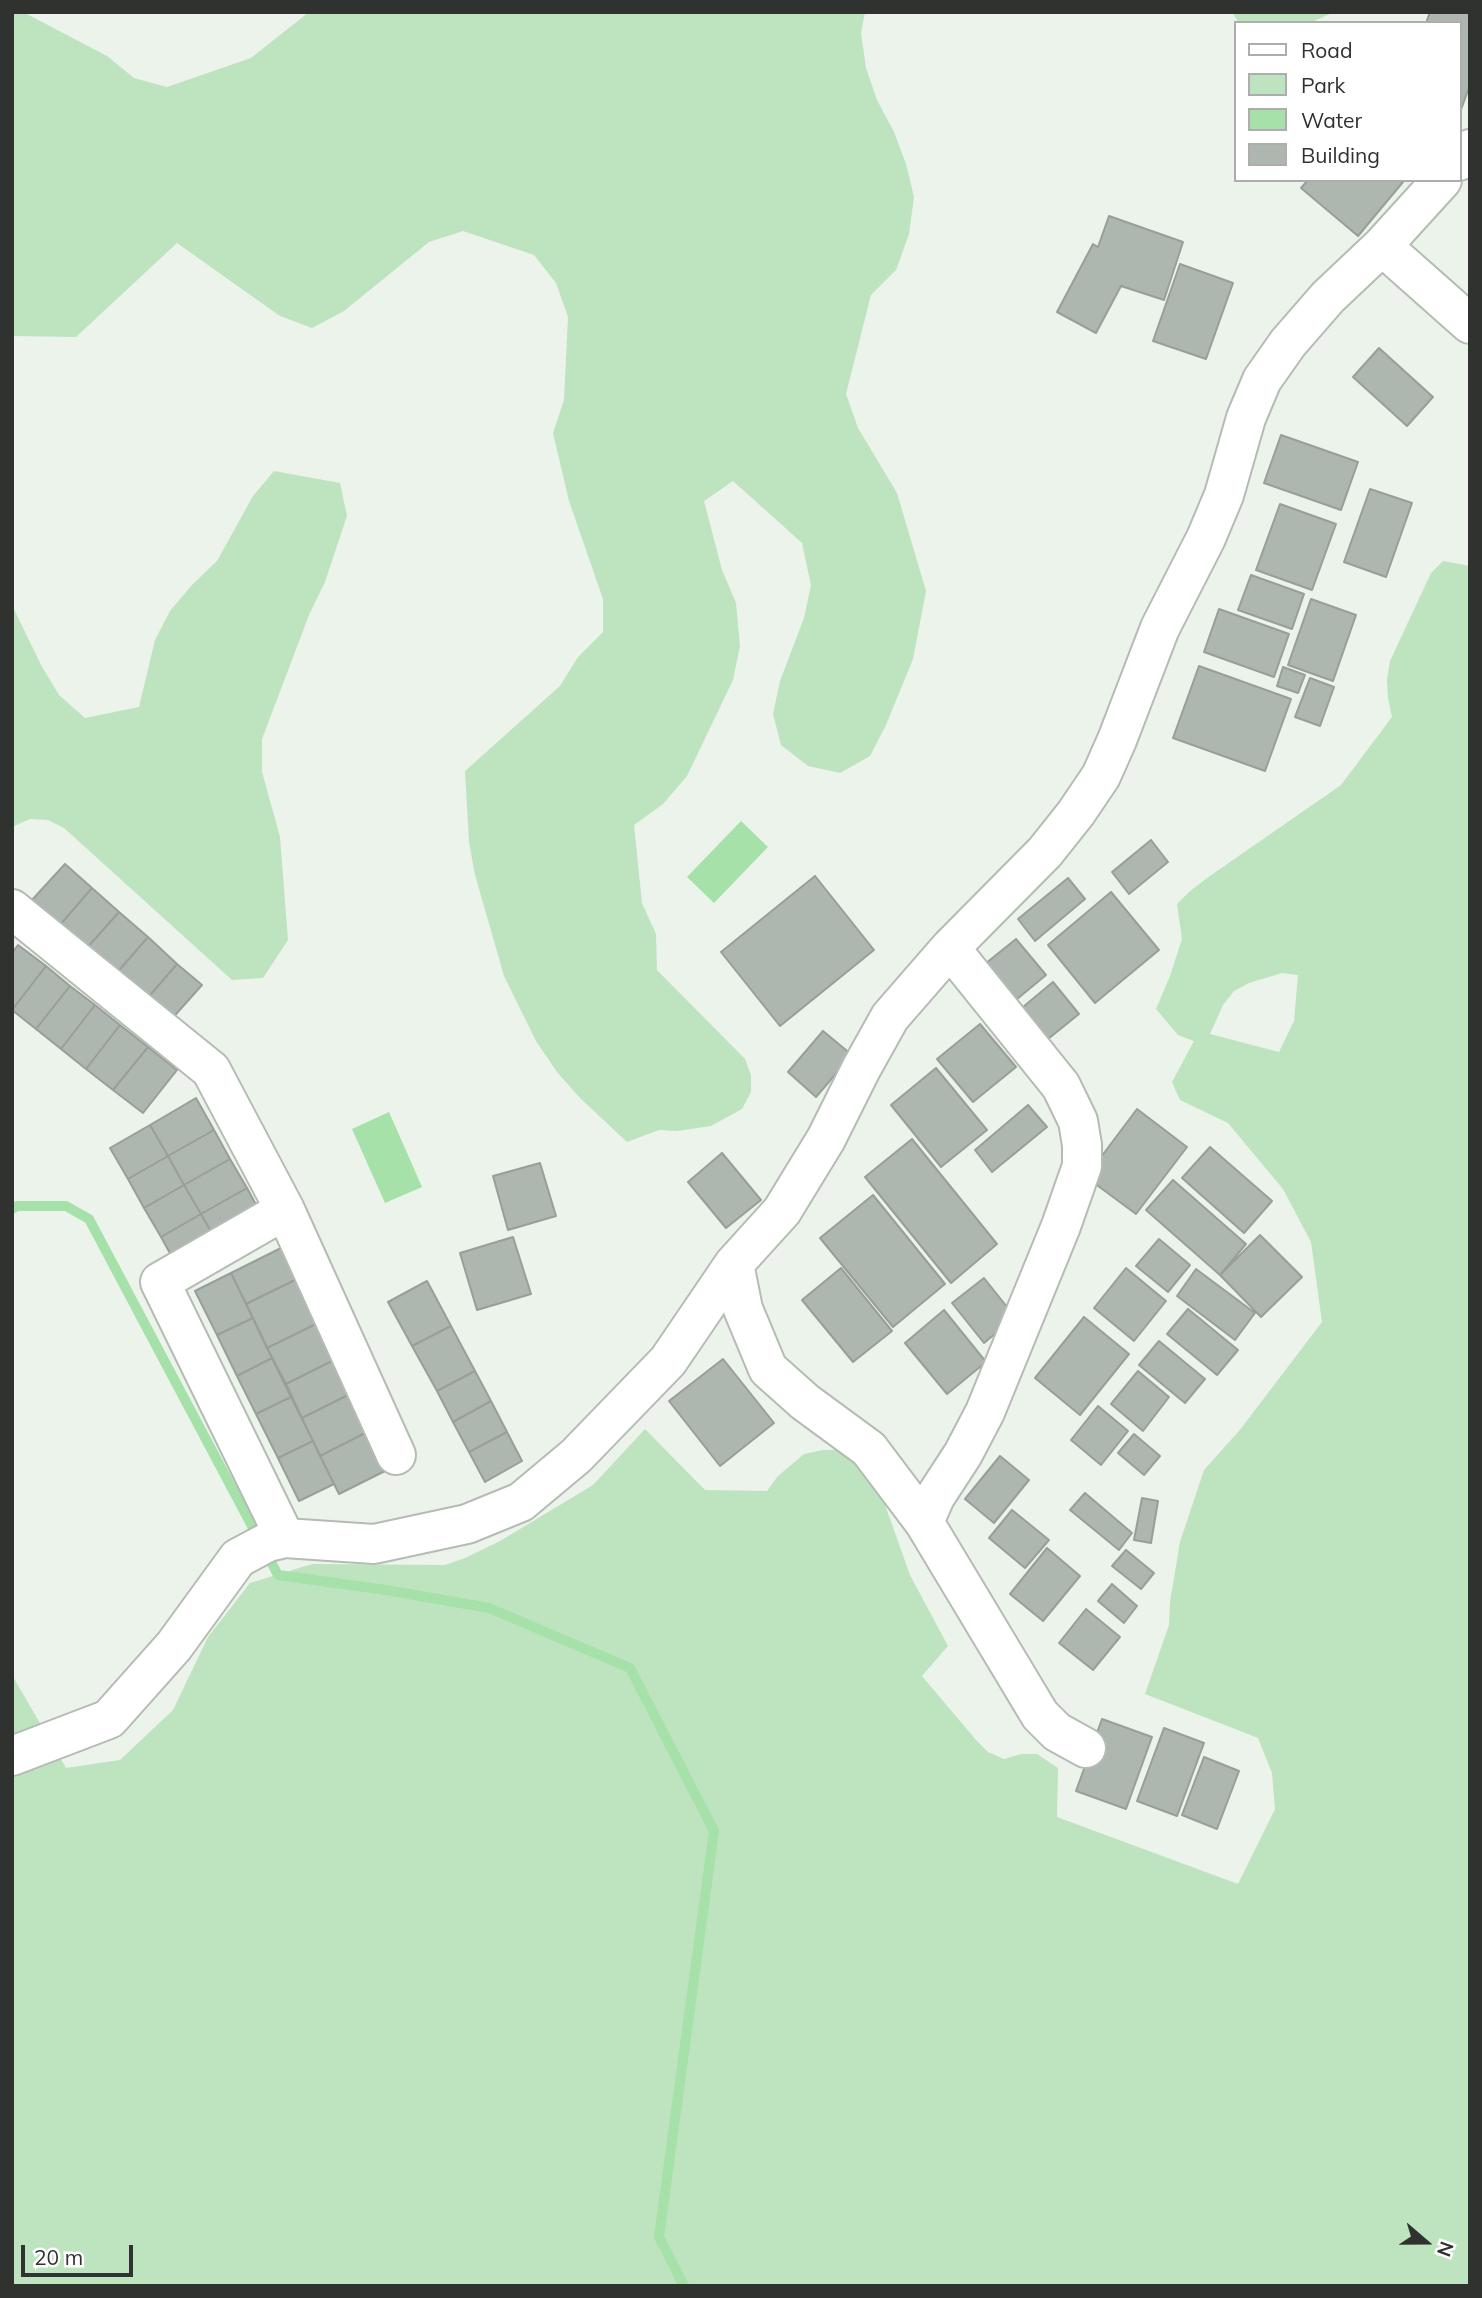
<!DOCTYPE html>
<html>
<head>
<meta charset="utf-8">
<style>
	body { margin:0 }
	#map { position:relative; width:1482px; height:2298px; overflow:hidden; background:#ebf3eb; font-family:Mulish,sans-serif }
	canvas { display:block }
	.frame { position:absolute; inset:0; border:14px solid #2f322f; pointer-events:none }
	.legend { position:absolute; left:1234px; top:21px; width:228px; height:161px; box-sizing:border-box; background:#fff; border:2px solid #acadac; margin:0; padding:9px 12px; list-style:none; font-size:21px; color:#2f322f }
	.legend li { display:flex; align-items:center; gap:14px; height:35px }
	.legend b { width:35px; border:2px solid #acadac }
	.north { position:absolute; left:1391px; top:2207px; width:70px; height:70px; -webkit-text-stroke:5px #fff; paint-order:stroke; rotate:110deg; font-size:19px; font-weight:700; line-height:28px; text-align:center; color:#2f322f }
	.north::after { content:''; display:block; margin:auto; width:24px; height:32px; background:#2f322f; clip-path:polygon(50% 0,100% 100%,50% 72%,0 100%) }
	.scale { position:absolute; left:21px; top:2245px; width:112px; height:32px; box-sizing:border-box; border:4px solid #2f322f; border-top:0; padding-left:9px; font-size:21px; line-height:24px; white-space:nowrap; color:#2f322f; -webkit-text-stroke:5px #fff; paint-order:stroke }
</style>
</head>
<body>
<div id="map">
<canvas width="1482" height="2298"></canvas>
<div class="frame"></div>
<ul class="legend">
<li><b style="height:9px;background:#fff"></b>Road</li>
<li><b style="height:19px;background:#bde4bf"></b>Park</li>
<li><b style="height:19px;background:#a5e1a9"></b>Water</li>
<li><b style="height:19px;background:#aeb7af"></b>Building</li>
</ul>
<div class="north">N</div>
<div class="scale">20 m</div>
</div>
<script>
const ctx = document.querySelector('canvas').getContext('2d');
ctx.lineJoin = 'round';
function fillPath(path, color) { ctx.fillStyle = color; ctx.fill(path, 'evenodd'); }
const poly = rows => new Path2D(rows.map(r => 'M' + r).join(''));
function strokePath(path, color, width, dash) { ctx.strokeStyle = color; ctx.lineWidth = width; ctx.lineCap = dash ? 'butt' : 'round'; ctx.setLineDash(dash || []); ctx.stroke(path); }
fillPath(poly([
	[12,12,23,12,107,56,134,78,167,87,251,58,309,12,865,12,861,33,866,68,877,100,894,132,906,164,914,197,909,234,896,270,871,295,846,394,858,428,897,493,926,591,913,659,886,725,870,756,840,773,808,766,781,745,773,714,780,681,804,618,811,585,802,543,733,481,704,501,722,570,736,603,740,646,733,680,687,776,663,804,634,825,642,903,656,934,657,970,745,1059,751,1075,751,1092,742,1109,711,1126,677,1131,659,1130,627,1142,579,1097,557,1072,536,1041,504,976,475,875,469,842,465,771,560,686,578,657,603,632,603,599,569,501,553,433,564,400,568,317,556,283,534,255,463,231,429,242,344,311,312,328,280,316,177,243,76,337,12,336],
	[1232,12,1334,12,1310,23,1239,23],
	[274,471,340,483,347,516,325,582,309,615,262,739,262,772,280,837,288,940,263,978,232,980,64,828,48,820,30,819,12,827,12,605,41,665,59,695,85,718,139,707,155,640,170,611,192,585,217,561,253,496],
	[1443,561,1470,566,1470,2286,12,2286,12,1675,66,1768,120,1760,173,1710,208,1637,250,1583,312,1564,445,1565,465,1558,500,1541,593,1485,645,1429,705,1490,767,1491,778,1476,804,1454,823,1450,841,1450,873,1471,910,1575,948,1646,922,1676,976,1740,988,1752,1004,1759,1021,1754,1037,1754,1058,1768,1057,1817,1238,1884,1275,1809,1272,1773,1258,1738,1145,1694,1169,1625,1170,1602,1180,1542,1204,1470,1239,1431,1322,1322,1311,1242,1283,1189,1228,1123,1180,1100,1172,1082,1194,1041,1178,1035,1156,1009,1170,976,1182,939,1177,904,1189,892,1207,878,1341,785,1392,717,1388,698,1387,680,1390,661,1431,573],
	[1282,973,1298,975,1294,1021,1279,1052,1210,1034,1223,1005,1234,991,1249,983]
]), '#bde4bf');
fillPath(poly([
	[741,821,768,847,714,903,687,877],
	[389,1112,422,1187,385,1203,352,1129]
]), '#a5e1a9');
strokePath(poly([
	[12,1209,17,1206,66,1206,89,1219,278,1575,386,1590,489,1608,630,1668,714,1831,659,2237,684,2286]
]), '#a5e1a9', 10);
const building = poly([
	[1430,12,1470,12,1470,85,1459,115,1459,23,1426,23,1430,12],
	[1308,180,1400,180,1403,182,1358,236,1301,188,1308,180],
	[1109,216,1183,242,1164,300,1121,286,1096,333,1057,312,1093,244,1098,247,1109,216],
	[1180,264,1233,283,1206,359,1153,341,1180,264],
	[1379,348,1433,397,1407,426,1353,377,1379,348],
	[1281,435,1358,462,1341,510,1264,483,1281,435],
	[1370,489,1412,503,1386,577,1344,562,1370,489],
	[1280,504,1336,524,1312,590,1256,570,1280,504],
	[1251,575,1304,594,1292,629,1238,610,1251,575],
	[1311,599,1356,615,1333,681,1288,665,1311,599],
	[1219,609,1289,634,1274,677,1204,652,1219,609],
	[1199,666,1291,699,1265,771,1173,738,1199,666],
	[1283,667,1305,675,1298,693,1277,686,1283,667],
	[1310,678,1334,687,1320,726,1295,717,1310,678],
	[1151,840,1168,862,1129,894,1112,872,1151,840],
	[65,864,92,888,59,926,31,901,65,864],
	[815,876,874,950,780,1026,721,952,815,876],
	[1068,878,1085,899,1035,941,1018,919,1068,878],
	[92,888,119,912,86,949,59,926,92,888],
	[1111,892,1159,950,1095,1003,1048,945,1111,892],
	[119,912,148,937,115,975,86,949,119,912],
	[148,937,177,964,145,1001,115,975,148,937],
	[1016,939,1046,975,1005,1009,975,972,1016,939],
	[18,945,46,966,12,1010,12,953,18,945],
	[177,964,202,985,169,1022,145,1001,177,964],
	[46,966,70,986,36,1029,12,1010,46,966],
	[1053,982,1079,1014,1043,1043,1017,1012,1053,982],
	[70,986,95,1005,61,1049,36,1029,70,986],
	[95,1005,120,1025,86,1069,61,1049,95,1005],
	[980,1024,1016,1067,973,1102,937,1059,980,1024],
	[120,1025,148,1047,113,1090,86,1069,120,1025],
	[823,1031,852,1055,816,1097,788,1072,823,1031],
	[148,1047,177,1070,143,1113,113,1090,148,1047],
	[936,1068,987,1130,941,1167,891,1105,936,1068],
	[196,1098,214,1130,168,1156,150,1125,196,1098],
	[1028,1105,1047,1127,992,1172,975,1150,1028,1105],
	[1137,1109,1187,1147,1136,1214,1086,1177,1137,1109],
	[150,1125,168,1156,128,1179,110,1148,150,1125],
	[214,1130,230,1159,184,1185,168,1156,214,1130],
	[912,1139,997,1244,951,1283,865,1177,912,1139],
	[1210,1147,1272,1201,1244,1233,1182,1178,1210,1147],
	[722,1153,761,1200,726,1228,688,1182,722,1153],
	[168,1156,184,1185,144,1208,128,1179,168,1156],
	[230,1159,247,1188,201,1214,184,1185,230,1159],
	[540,1163,556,1216,508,1230,493,1176,540,1163],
	[1173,1180,1246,1244,1220,1275,1146,1210,1173,1180],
	[184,1185,201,1214,161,1237,144,1208,184,1185],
	[247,1188,261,1214,216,1240,201,1214,247,1188],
	[873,1195,945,1284,893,1327,820,1238,873,1195],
	[201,1214,216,1240,176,1264,161,1237,201,1214],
	[1260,1235,1302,1277,1261,1317,1220,1275,1260,1235],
	[513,1237,531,1294,477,1310,460,1253,513,1237],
	[1159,1239,1190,1265,1168,1292,1136,1266,1159,1239],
	[281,1248,297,1279,246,1304,231,1273,281,1248],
	[841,1268,892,1331,853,1362,802,1300,841,1268],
	[1126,1268,1166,1301,1134,1341,1094,1308,1126,1268],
	[1196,1269,1255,1313,1235,1340,1177,1296,1196,1269],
	[231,1273,253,1318,217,1335,195,1291,231,1273],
	[984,1278,1015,1317,984,1343,952,1303,984,1278],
	[297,1279,318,1323,267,1348,246,1304,297,1279],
	[427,1281,451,1326,412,1346,388,1302,427,1281],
	[1188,1309,1238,1350,1217,1375,1167,1334,1188,1309],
	[944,1310,986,1362,947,1394,905,1343,944,1310],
	[1084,1317,1129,1354,1080,1415,1035,1378,1084,1317],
	[253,1318,272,1358,237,1376,217,1335,253,1318],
	[318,1323,336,1359,286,1384,267,1348,318,1323],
	[451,1326,475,1371,437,1391,412,1346,451,1326],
	[1159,1341,1205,1379,1185,1403,1139,1365,1159,1341],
	[272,1358,291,1397,256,1414,237,1376,272,1358],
	[336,1359,352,1393,302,1418,286,1384,336,1359],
	[723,1359,774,1423,720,1466,669,1401,723,1359],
	[475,1371,491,1401,453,1422,437,1391,475,1371],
	[1138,1371,1169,1397,1143,1431,1111,1404,1138,1371],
	[352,1393,371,1430,320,1456,302,1418,352,1393],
	[291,1397,313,1441,278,1458,256,1414,291,1397],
	[491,1401,507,1432,469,1452,453,1422,491,1401],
	[1098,1406,1128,1431,1101,1465,1071,1440,1098,1406],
	[371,1430,389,1469,339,1494,320,1456,371,1430],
	[507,1432,522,1461,485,1482,469,1452,507,1432],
	[1134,1434,1160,1456,1144,1475,1118,1453,1134,1434],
	[313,1441,334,1484,299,1501,278,1458,313,1441],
	[1000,1456,1029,1480,994,1523,965,1499,1000,1456],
	[1085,1493,1132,1533,1119,1550,1070,1510,1085,1493],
	[1142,1498,1158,1501,1151,1543,1134,1540,1142,1498],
	[1012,1510,1049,1540,1025,1568,989,1538,1012,1510],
	[1047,1548,1080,1576,1043,1621,1010,1594,1047,1548],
	[1126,1550,1154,1573,1141,1589,1112,1566,1126,1550],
	[1112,1584,1137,1606,1124,1623,1098,1601,1112,1584],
	[1086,1609,1120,1637,1093,1670,1059,1643,1086,1609],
	[1102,1719,1152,1737,1126,1809,1076,1791,1102,1719],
	[1164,1728,1204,1743,1177,1816,1137,1801,1164,1728],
	[1204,1757,1239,1771,1217,1829,1182,1815,1204,1757]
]);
fillPath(building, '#aeb7af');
strokePath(building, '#979f97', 2);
const minor = poly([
	[1459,161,1470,149],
	[1382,246,1470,324],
	[12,909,211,1070,285,1210,396,1455],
	[950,948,1061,1086,1078,1121,1082,1145,1082,1166,1061,1226,985,1412,963,1454,935,1497,924,1522,1040,1715,1057,1732,1086,1748],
	[285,1210,160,1282,285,1538],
	[734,1264,743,1309,768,1369,805,1402,869,1449,924,1522],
	[12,1756,109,1719,174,1646,238,1558,268,1542,285,1538,374,1544,467,1524,521,1502,576,1456,668,1361,734,1264,782,1211,826,1139,861,1069,890,1017,950,948,1045,852,1076,813,1101,776,1117,740,1160,628,1206,538,1224,495,1246,418,1262,380,1288,343,1328,297,1382,246,1442,180]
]);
strokePath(minor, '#b4bcb4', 42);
strokePath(minor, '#fff', 38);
</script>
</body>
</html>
